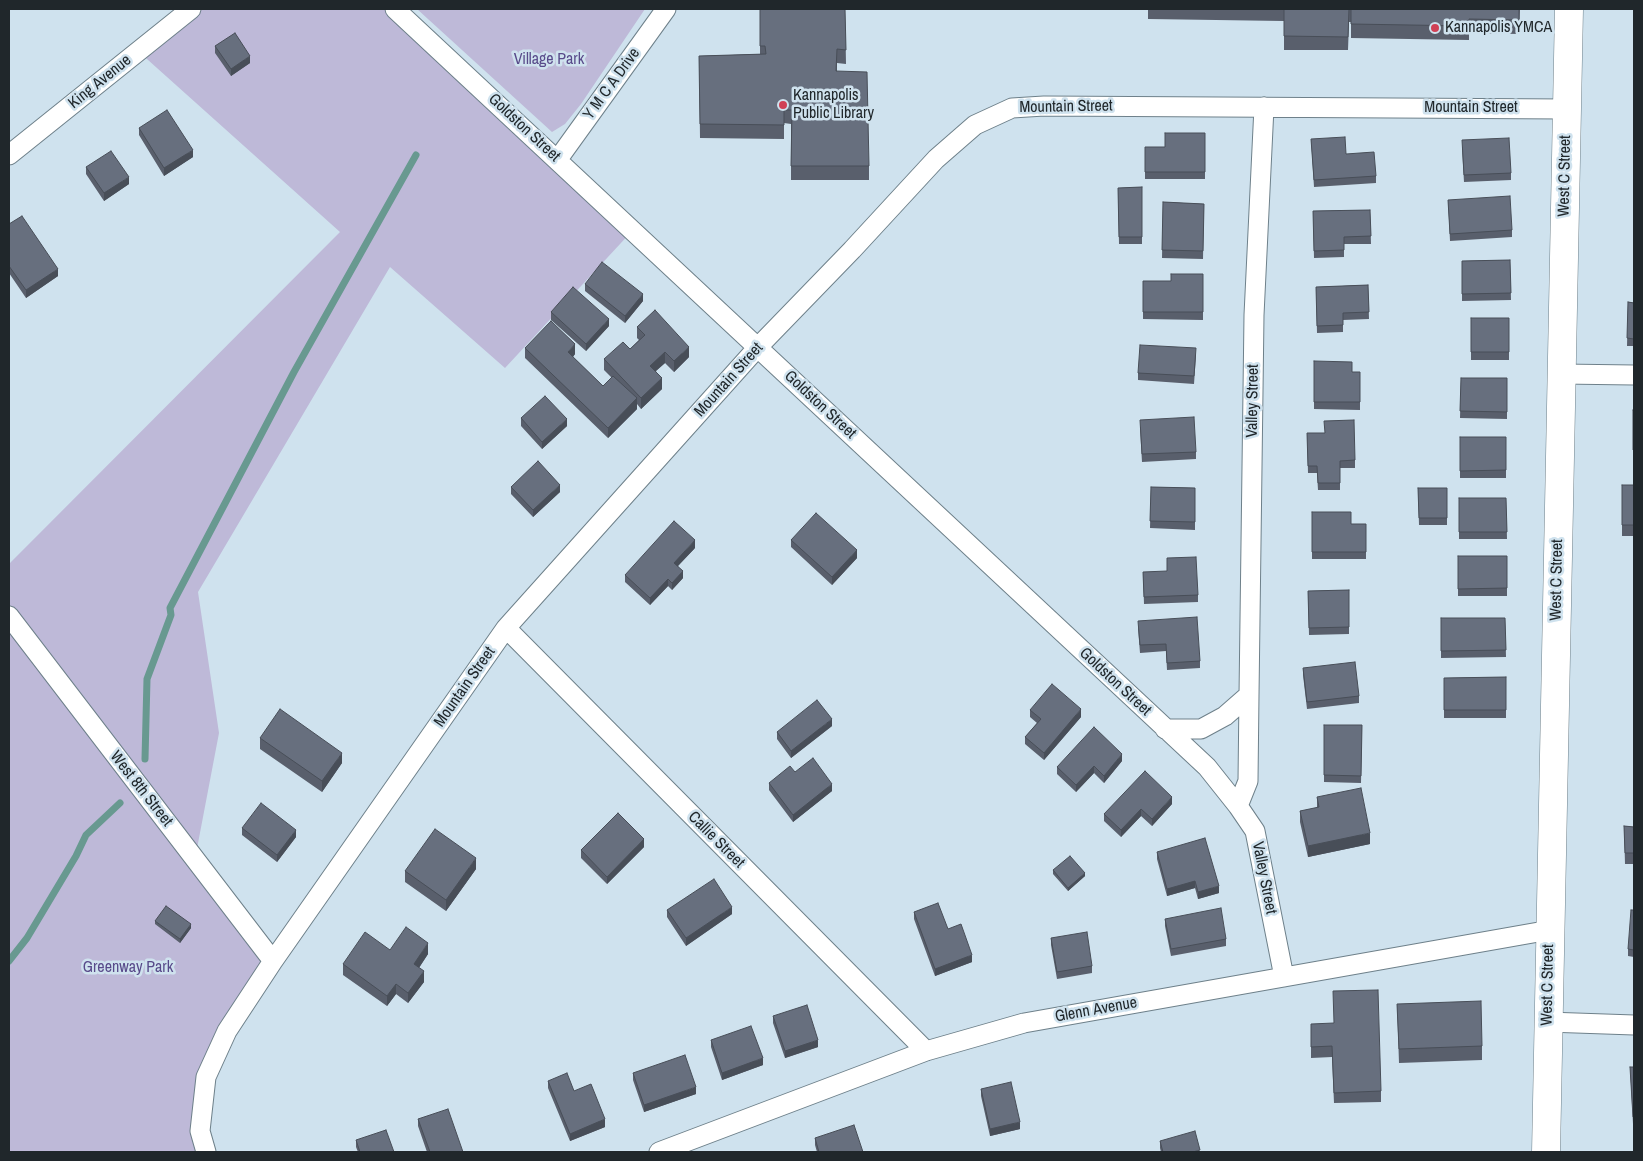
<!DOCTYPE html>
<html>
<head>
<meta charset="utf-8">
<style>
	body { margin:0 }
	#map { position:relative; width:1643px; height:1161px; overflow:hidden; background:#cfe2ee; font-family:"Archivo Narrow",sans-serif }
	canvas { display:block }
	.frame { position:absolute; inset:0; border:10px solid #20272b; pointer-events:none }
</style>
</head>
<body>
<div id="map">
<canvas width="1643" height="1161"></canvas>
<div class="frame"></div>
</div>
<script>
const ctx = document.querySelector('canvas').getContext('2d');
ctx.lineJoin = 'round';
function fillPath(path, color) { ctx.fillStyle = color; ctx.fill(path, 'evenodd'); }
const poly = rows => new Path2D(rows.map(r => 'M' + r).join(''));
function strokePath(path, color, width, dash) { ctx.strokeStyle = color; ctx.lineWidth = width; ctx.lineCap = dash ? 'butt' : 'round'; ctx.setLineDash(dash || []); ctx.stroke(path); }
function write(font, color, halo, rows, align = 'center') {
  ctx.font = font + ' "Archivo Narrow",sans-serif'; ctx.lineWidth = 5; ctx.setLineDash([]); ctx.textBaseline = 'middle'; ctx.strokeStyle = halo; ctx.fillStyle = color; for (const [text, x, y, turn = 0] of rows) {
    ctx.save(); ctx.translate(x, y); ctx.rotate((+turn || 0) * Math.PI / 180); ctx.textAlign = isNaN(turn) ? turn : align; if (halo) ctx.strokeText(text, 0, 0); ctx.fillText(text, 0, 0); ctx.restore();
  }
}
fillPath(poly([
	[191,9,395,9,633,230,505,368,390,267,198,592,219,733,195,859,273,961,221,1045,200,1131,206,1152,9,1152,9,564,340,232,138,51],
	[417,9,645,9,581,104,565,124,552,132]
]), '#beb9d8');
strokePath(poly([
	[145,759,147,679,171,615,170,608,294,372,416,155],
	[9,961,27,938,76,856,86,835,120,803]
]), '#689990', 7);
const street = poly([
	[395,9,1207,767,1238,806],
	[9,155,191,9],
	[558,159,666,9],
	[1561,374,1634,375],
	[9,616,273,961],
	[506,628,926,1051],
	[1249,695,1248,781,1238,806,1255,831,1284,977],
	[1165,729,1201,729,1225,716,1249,695,1254,315,1264,107],
	[1547,1022,1634,1025],
	[206,1152,200,1131,206,1077,227,1031,273,961,506,628,758,347,852,250,936,159,975,125,1012,108,1044,106,1567,109],
	[659,1152,926,1051,1024,1023,1550,930]
]);
const secondary = poly([
	[1546,1152,1569,9]
]);
strokePath(street, '#6e808a', 21);
strokePath(secondary, '#6e808a', 29);
strokePath(street, '#fff', 19);
strokePath(secondary, '#fff', 28);
fillPath(poly([
	[760,9,845,9,846,64,837,63,837,71,869,166,869,180,791,180,791,124,784,123,784,139,700,138,699,56,760,54],
	[1148,9,1520,9,1519,34,1469,33,1469,40,1351,38,1351,22,1349,22,1348,50,1284,50,1284,21,1148,19],
	[215,46,250,63,231,76,215,53],
	[139,128,193,157,164,176,139,135],
	[1205,133,1205,179,1145,179,1145,147,1165,147],
	[1311,139,1346,154,1376,176,1376,183,1314,187],
	[1462,147,1511,173,1511,180,1464,182],
	[86,167,129,184,104,201,86,174],
	[1142,187,1142,244,1119,244,1118,188],
	[1448,200,1512,230,1512,237,1450,241],
	[1163,202,1204,204,1203,259,1162,258],
	[1370,210,1371,244,1344,244,1344,257,1314,258,1313,211],
	[9,224,58,276,26,298,9,273],
	[1510,260,1511,300,1462,301,1462,261],
	[1203,274,1203,320,1143,319,1143,281,1171,281],
	[585,284,643,301,625,323,585,291],
	[1368,285,1369,319,1343,320,1343,332,1317,333,1316,287],
	[1628,302,1634,303,1634,346,1627,346],
	[551,312,609,326,586,351,551,320],
	[1471,318,1509,318,1509,360,1471,360],
	[637,327,689,357,674,372,665,363,656,371,662,389,641,409,637,404,637,409,608,438,525,358,525,348,575,354,573,357,603,386,612,378,604,370,604,359,630,349,639,340,637,338],
	[1196,355,1194,384,1138,380,1138,373],
	[1314,361,1352,372,1360,372,1360,410,1314,409],
	[1461,378,1507,378,1507,419,1460,418],
	[1633,410,1634,410,1634,458,1633,458],
	[521,418,567,426,542,449,521,426],
	[1140,427,1196,452,1196,459,1142,462],
	[1307,433,1355,460,1355,468,1340,468,1340,490,1318,490,1317,473,1308,473],
	[1460,437,1506,470,1506,478,1460,478],
	[1622,485,1634,485,1634,536,1622,536],
	[511,487,560,492,533,517,511,494],
	[1151,487,1195,488,1195,530,1150,528],
	[1418,488,1447,488,1447,525,1419,525],
	[1459,498,1506,498,1507,539,1459,539],
	[1312,512,1351,524,1366,524,1366,559,1312,559],
	[791,540,857,558,832,585,791,547],
	[695,548,678,566,683,578,672,590,668,586,650,605,625,582,625,575],
	[1458,556,1507,556,1507,596,1458,596],
	[1143,572,1198,595,1198,602,1144,604],
	[1349,590,1349,634,1309,635,1308,591],
	[1441,618,1505,618,1506,657,1441,658],
	[1138,628,1200,661,1200,668,1167,670,1166,651,1140,653],
	[1303,668,1359,696,1359,703,1307,709,1303,675],
	[1506,677,1506,718,1444,718,1444,678],
	[1030,710,1081,717,1044,760,1025,744,1025,737,1037,723,1030,717],
	[1324,725,1362,725,1361,783,1324,782],
	[832,726,791,758,777,739,777,732],
	[260,738,342,763,322,792,260,749],
	[1122,761,1104,783,1094,773,1076,792,1057,774,1057,767],
	[795,772,832,791,793,822,769,790,769,783],
	[1317,797,1370,844,1308,857,1300,822,1300,811,1317,808],
	[1172,804,1152,826,1141,816,1121,837,1104,821,1104,814],
	[1624,826,1634,827,1634,864,1625,864],
	[242,828,296,837,277,862,242,835],
	[644,847,607,884,581,858,581,850],
	[1157,852,1219,893,1198,899,1195,888,1167,896,1157,859],
	[476,869,446,911,405,882,405,871],
	[1053,870,1085,876,1068,891,1053,874],
	[667,910,732,914,686,946,667,917],
	[1634,910,1634,957,1628,956,1628,949],
	[914,912,948,929,972,962,935,976,914,919],
	[1165,919,1226,939,1226,946,1171,956,1165,926],
	[155,921,191,928,180,943,155,924],
	[1051,938,1092,966,1092,973,1057,979,1051,945],
	[390,950,428,954,419,968,424,982,408,1003,396,994,387,1006,343,975,343,964],
	[1397,1004,1482,1046,1482,1060,1399,1063],
	[773,1016,818,1047,785,1058,773,1023],
	[1311,1024,1381,1091,1381,1102,1334,1103,1332,1057,1311,1058],
	[711,1040,763,1065,722,1080,711,1047],
	[1630,1067,1634,1067,1634,1124,1633,1124],
	[633,1073,696,1094,644,1112,633,1080],
	[548,1081,574,1091,605,1127,570,1141,548,1088],
	[981,1089,1020,1129,990,1136,981,1096],
	[418,1119,463,1152,427,1152,418,1126],
	[815,1138,863,1152,817,1152,815,1145],
	[356,1140,394,1152,358,1152,356,1147],
	[1160,1141,1200,1152,1161,1152,1160,1148]
]), '#595f6c');
fillPath(poly([
	[250,56,250,63,231,76,231,69],
	[193,150,193,157,164,176,164,168],
	[129,177,129,184,104,201,104,193],
	[58,269,58,276,26,298,26,290],
	[643,294,643,301,625,323,625,316],
	[609,319,609,326,586,351,586,344],
	[575,344,575,354,568,363,568,352],
	[689,347,689,357,674,372,674,361],
	[665,352,665,363,650,376,650,366],
	[662,378,662,389,641,409,641,398],
	[637,398,637,409,608,438,608,428],
	[567,419,567,426,542,449,542,442],
	[560,485,560,492,533,517,533,510],
	[695,540,695,548,674,570,674,563],
	[857,550,857,558,832,585,832,577],
	[683,571,683,578,672,590,672,583],
	[668,579,668,586,650,605,650,598],
	[1081,709,1081,717,1044,760,1044,753],
	[832,719,832,726,791,758,791,751],
	[342,753,342,763,322,792,322,781],
	[1122,754,1122,761,1104,783,1104,776],
	[1094,766,1094,773,1076,792,1076,785],
	[832,784,832,791,793,822,793,815],
	[1172,797,1172,804,1152,826,1152,819],
	[1141,809,1141,816,1121,837,1121,830],
	[296,830,296,837,277,862,277,855],
	[1370,833,1370,844,1308,857,1308,846],
	[644,839,644,847,607,884,607,877],
	[476,858,476,869,446,911,446,900],
	[1085,873,1085,876,1068,891,1068,888],
	[1195,881,1195,888,1167,896,1167,889],
	[1219,886,1219,893,1198,899,1198,892],
	[732,907,732,914,686,946,686,938],
	[191,924,191,928,180,943,180,939],
	[428,943,428,954,414,975,414,964],
	[972,955,972,962,935,976,935,969],
	[424,971,424,982,408,1003,408,993],
	[396,984,396,994,387,1006,387,996],
	[818,1040,818,1047,785,1058,785,1051],
	[763,1058,763,1065,722,1080,722,1073],
	[696,1087,696,1094,644,1112,644,1105],
	[605,1119,605,1127,570,1141,570,1134],
	[1020,1122,1020,1129,990,1136,990,1129]
]), '#484e58');
const building = poly([
	[760,9,845,9,846,50,837,49,836,71,867,72,869,166,791,166,792,110,784,110,784,125,700,124,699,56,766,54,765,46,760,46,760,9],
	[1284,9,1349,9,1348,37,1284,36,1284,9],
	[1351,9,1519,9,1519,20,1469,19,1469,26,1351,24,1351,9],
	[235,33,250,56,231,69,215,46,235,33],
	[167,110,193,150,164,168,139,128,167,110],
	[1165,133,1205,133,1205,172,1145,172,1145,147,1165,147,1165,133],
	[1345,137,1346,154,1374,152,1376,176,1314,180,1311,139,1345,137],
	[1509,138,1511,173,1464,175,1462,140,1509,138],
	[111,151,129,177,104,193,86,167,111,151],
	[1142,187,1142,237,1119,237,1118,188,1142,187],
	[1510,196,1512,230,1450,234,1448,200,1510,196],
	[1163,202,1204,204,1203,251,1162,250,1163,202],
	[1370,210,1371,236,1344,237,1344,250,1314,251,1313,211,1370,210],
	[22,216,58,269,26,290,9,266,9,224,22,216],
	[1510,260,1511,293,1462,294,1462,261,1510,260],
	[602,262,643,294,625,316,585,284,602,262],
	[1171,274,1203,274,1203,312,1143,312,1143,281,1171,281,1171,274],
	[1368,285,1369,312,1343,313,1343,325,1317,326,1316,287,1368,285],
	[573,287,609,319,586,344,551,312,573,287],
	[1628,302,1634,303,1634,339,1627,338,1628,302],
	[655,310,689,347,674,361,665,352,650,366,662,378,641,398,604,359,623,342,630,349,645,335,637,327,655,310],
	[1471,318,1509,318,1509,352,1471,352,1471,318],
	[551,321,575,344,568,352,603,386,613,376,637,398,608,428,525,348,551,321],
	[1140,345,1196,348,1194,376,1138,373,1140,345],
	[1314,361,1352,362,1352,372,1360,372,1360,402,1314,402,1314,361],
	[1461,378,1507,378,1507,412,1460,411,1461,378],
	[545,396,567,419,542,442,521,418,545,396],
	[1633,410,1634,410,1634,450,1633,450,1633,410],
	[1194,417,1196,452,1142,454,1140,420,1194,417],
	[1354,420,1355,460,1340,461,1340,483,1318,483,1317,466,1308,466,1307,433,1325,433,1324,421,1354,420],
	[1460,437,1506,437,1506,470,1460,471,1460,437],
	[538,461,560,485,533,510,511,487,538,461],
	[1622,485,1634,485,1634,525,1622,525,1622,485],
	[1151,487,1195,488,1195,522,1150,521,1151,487],
	[1418,488,1447,488,1447,518,1419,518,1418,488],
	[1459,498,1506,498,1507,532,1459,532,1459,498],
	[1312,512,1351,512,1351,524,1366,524,1366,552,1312,552,1312,512],
	[816,513,857,550,832,577,791,540,816,513],
	[674,521,695,540,674,563,683,571,672,583,668,579,650,598,625,575,674,521],
	[1458,556,1507,556,1507,588,1458,589,1458,556],
	[1196,557,1198,595,1144,597,1143,572,1167,571,1167,558,1196,557],
	[1349,590,1349,627,1309,628,1308,591,1349,590],
	[1197,617,1200,661,1167,663,1166,644,1140,645,1138,621,1197,617],
	[1441,618,1505,618,1506,650,1441,651,1441,618],
	[1355,662,1359,696,1307,702,1303,668,1355,662],
	[1506,677,1506,710,1444,710,1444,678,1506,677],
	[1052,684,1081,709,1044,753,1025,737,1041,719,1030,710,1052,684],
	[817,700,832,719,791,751,777,732,817,700],
	[280,709,342,753,322,781,260,738,280,709],
	[1324,725,1362,725,1361,776,1324,775,1324,725],
	[1094,727,1122,754,1104,776,1094,766,1076,785,1057,767,1094,727],
	[813,758,832,784,793,815,769,783,790,766,795,772,813,758],
	[1145,771,1172,797,1152,819,1141,809,1121,830,1104,814,1145,771],
	[1361,788,1370,833,1308,846,1300,811,1319,807,1317,797,1361,788],
	[261,803,296,830,277,855,242,828,261,803],
	[618,813,644,839,607,877,581,850,618,813],
	[1624,826,1634,827,1634,853,1625,853,1624,826],
	[435,829,476,858,446,900,405,871,435,829],
	[1205,838,1219,886,1198,892,1195,881,1167,889,1157,852,1205,838],
	[1070,856,1085,873,1068,888,1053,870,1070,856],
	[714,879,732,907,686,938,667,910,714,879],
	[938,903,948,929,961,924,972,955,935,969,914,912,938,903],
	[166,906,191,924,180,939,155,921,166,906],
	[1221,908,1226,939,1171,949,1165,919,1221,908],
	[1631,910,1634,910,1634,950,1628,949,1631,910],
	[406,927,428,943,414,964,424,971,408,993,396,984,387,996,343,964,365,932,390,950,406,927],
	[1087,932,1092,966,1057,972,1051,938,1087,932],
	[1378,990,1381,1091,1334,1093,1332,1046,1311,1047,1311,1024,1334,1023,1333,991,1378,990],
	[1481,1001,1482,1046,1399,1049,1397,1004,1481,1001],
	[807,1005,818,1040,785,1051,773,1016,807,1005],
	[751,1026,763,1058,722,1073,711,1040,751,1026],
	[685,1055,696,1087,644,1105,633,1073,685,1055],
	[1630,1067,1634,1067,1634,1117,1633,1117,1630,1067],
	[567,1073,574,1091,591,1084,605,1119,570,1134,548,1081,567,1073],
	[1011,1082,1020,1122,990,1129,981,1089,1011,1082],
	[448,1109,463,1152,430,1152,418,1119,448,1109],
	[854,1125,863,1152,819,1152,815,1138,854,1125],
	[386,1130,394,1152,360,1152,356,1140,386,1130],
	[1195,1131,1200,1150,1193,1152,1163,1152,1160,1141,1195,1131]
]);
fillPath(building, '#676f7e');
strokePath(building, '#484e58', 1);
for (const [x, y, r, color] of [
	[1435,28,5,"#d04055"],
	[783,105,5,"#d04055"]
]) { const dot = new Path2D(); dot.arc(x, y, r, 0, 2 * Math.PI); ctx.fillStyle = color; ctx.fill(dot); strokePath(dot, '#cfe2ee', 2); }
write('16px', '#20272b', '#cfe2ee', [
	["Kannapolis YMCA",1445,28],
	["Kannapolis",793,96],
	["Public Library",793,114]
], 'left');
write('16px', '#584a8a', '#cfe2ee', [
	["Village Park",549,60],
	["Greenway Park",128,968]
]);
write('16px', '#20272b', '#cfe2ee', [
	["King Avenue",100,82,-39],
	["Y M C A Drive",612,84,-54],
	["Mountain Street",1066,107,-1],
	["Mountain Street",1471,108],
	["Goldston Street",524,128,43],
	["West C Street",1565,176,-89],
	["Mountain Street",729,380,-48],
	["Valley Street",1253,401,-89],
	["Goldston Street",820,405,43],
	["West C Street",1557,580,-89],
	["Goldston Street",1115,682,43],
	["Mountain Street",465,687,-55],
	["West 8th Street",141,789,52],
	["Callie Street",716,840,45],
	["Valley Street",1264,878,79],
	["West C Street",1548,985,-89],
	["Glenn Avenue",1096,1010,-10]
]);
</script>
</body>
</html>
